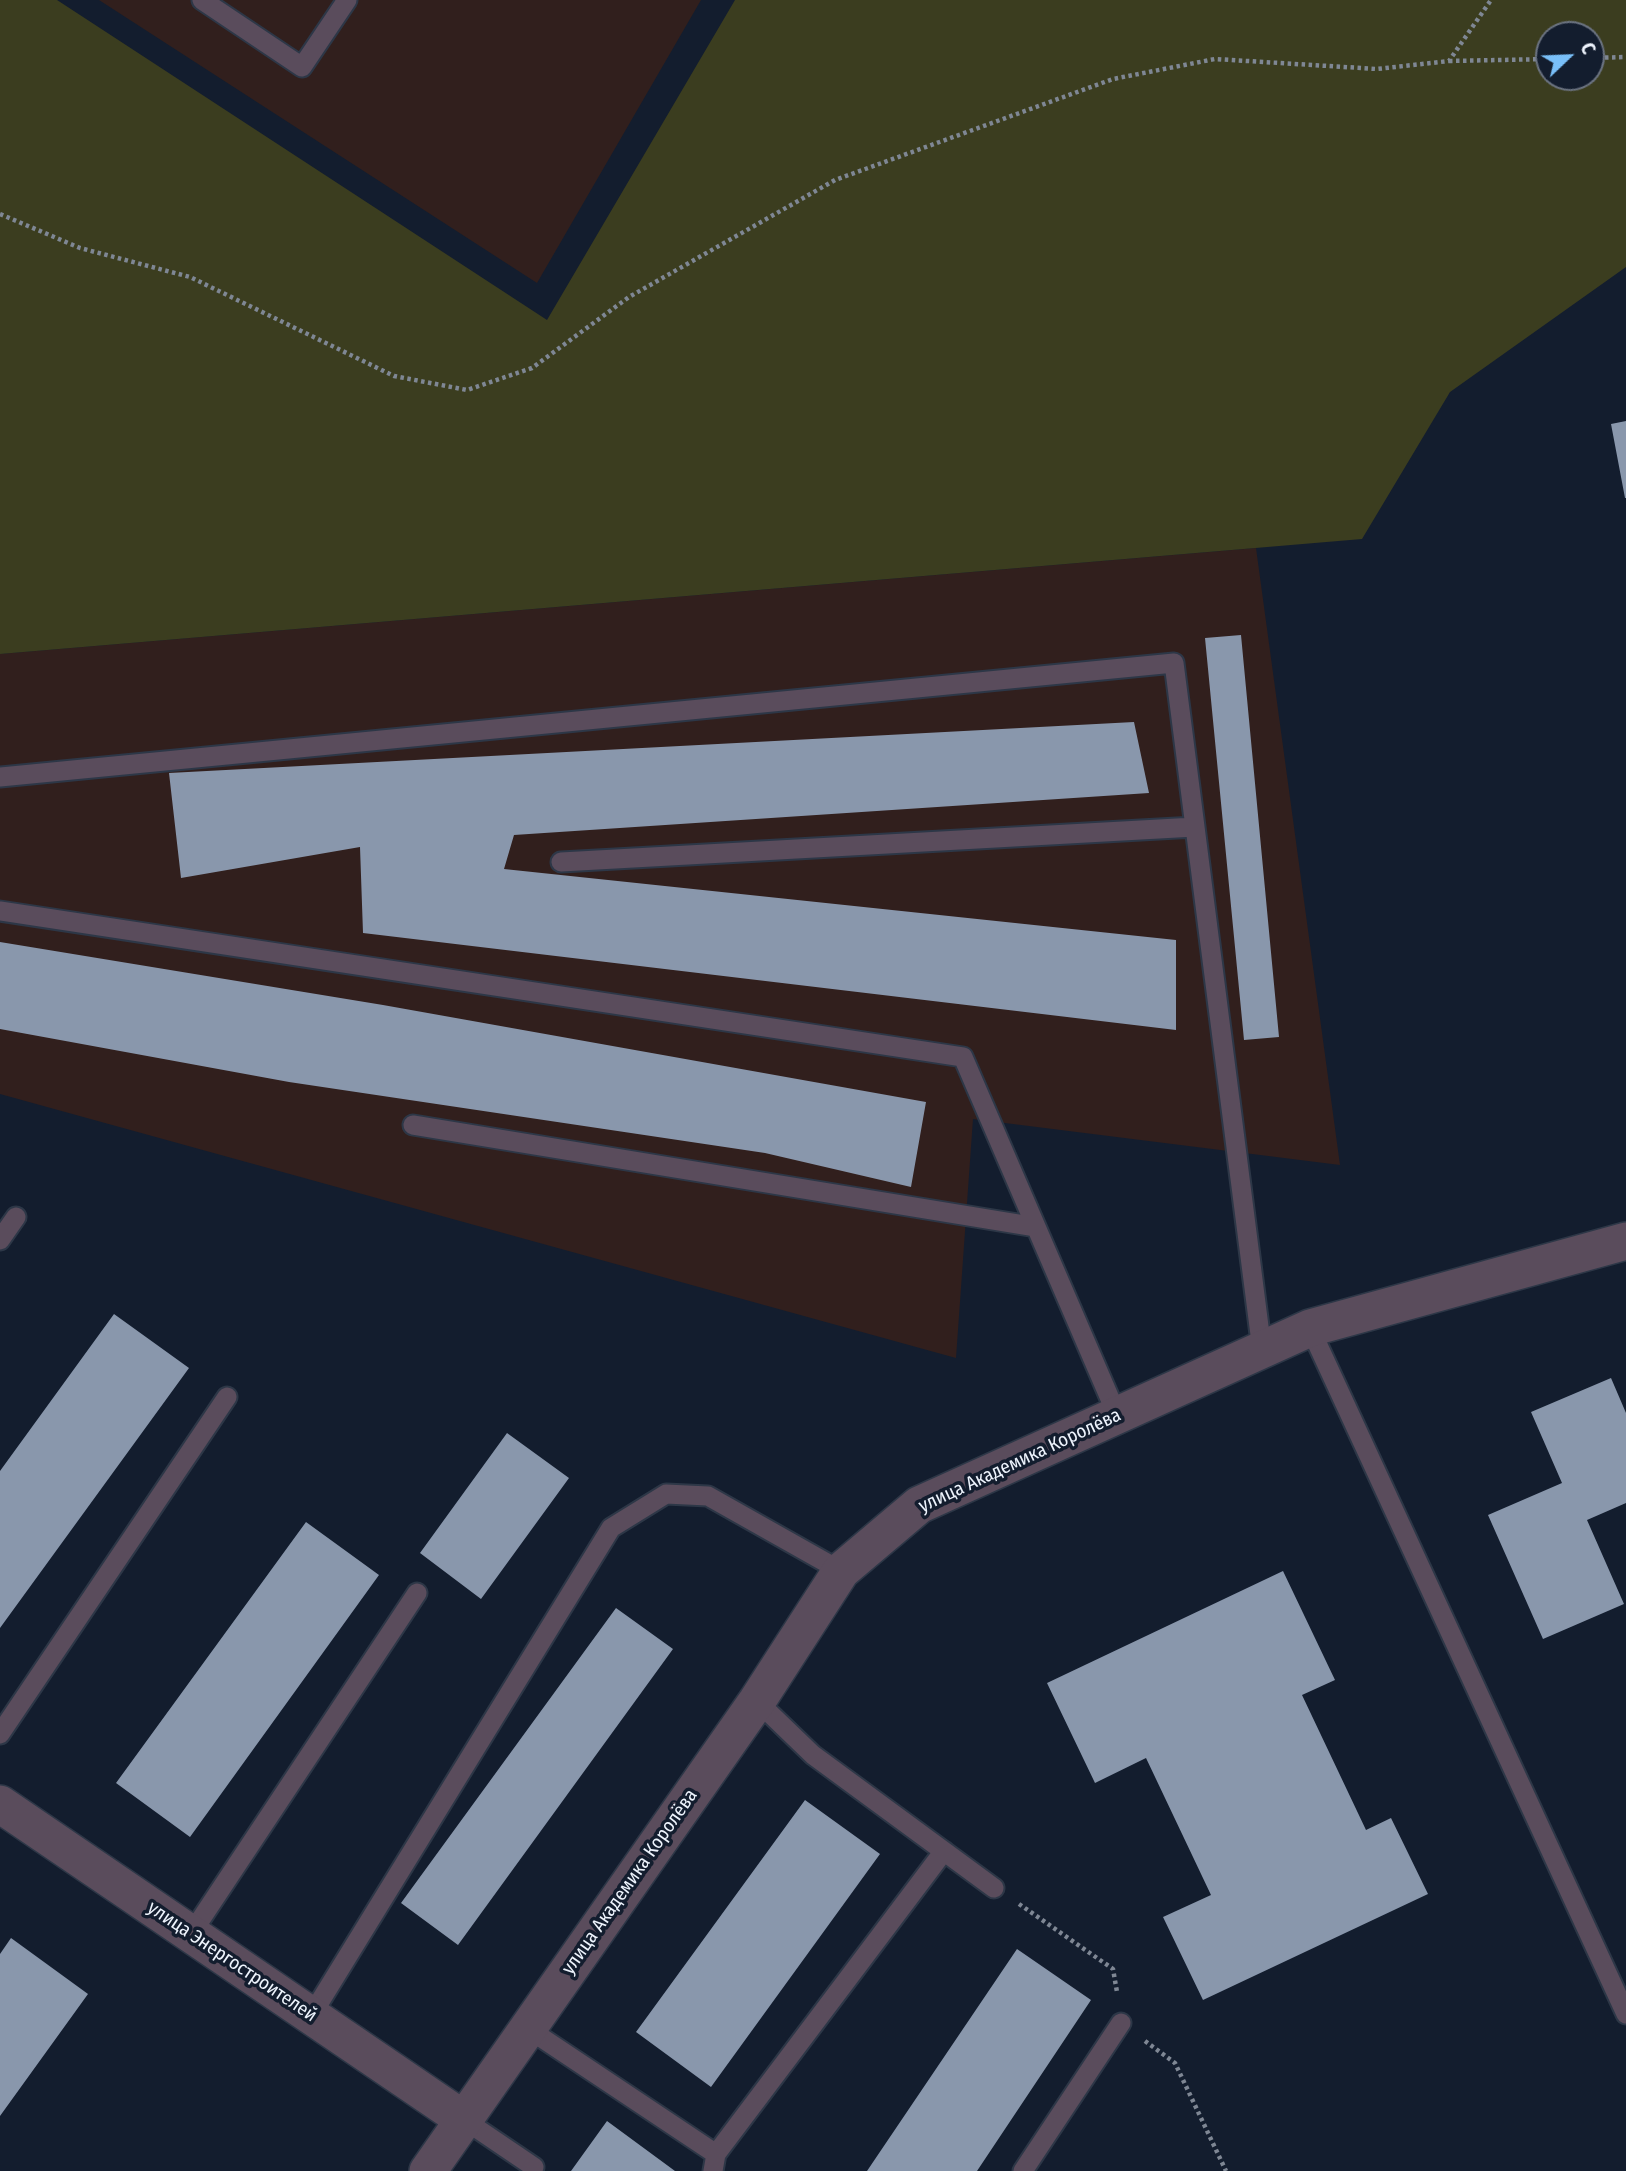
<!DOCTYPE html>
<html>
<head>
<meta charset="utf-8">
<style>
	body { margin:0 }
	#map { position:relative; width:1626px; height:2171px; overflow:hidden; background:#131d2e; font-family:"Fira Sans Condensed",sans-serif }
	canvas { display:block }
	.north { position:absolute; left:1535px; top:21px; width:70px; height:70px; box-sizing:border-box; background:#131d2e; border:2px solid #6b7381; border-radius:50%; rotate:67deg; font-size:19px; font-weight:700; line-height:28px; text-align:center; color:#eef4fd }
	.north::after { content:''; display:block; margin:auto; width:24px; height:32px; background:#79bff8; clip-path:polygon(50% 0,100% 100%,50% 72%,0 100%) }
</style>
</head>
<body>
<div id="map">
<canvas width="1626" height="2171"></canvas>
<div class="north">С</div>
</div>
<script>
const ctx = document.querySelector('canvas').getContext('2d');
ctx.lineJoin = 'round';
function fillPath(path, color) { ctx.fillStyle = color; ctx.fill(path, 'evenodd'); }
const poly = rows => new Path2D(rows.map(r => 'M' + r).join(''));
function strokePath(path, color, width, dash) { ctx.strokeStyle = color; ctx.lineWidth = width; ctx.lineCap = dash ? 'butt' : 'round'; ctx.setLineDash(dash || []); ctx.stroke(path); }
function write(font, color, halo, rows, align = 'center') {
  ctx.font = font + ' "Fira Sans Condensed",sans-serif'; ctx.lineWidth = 7; ctx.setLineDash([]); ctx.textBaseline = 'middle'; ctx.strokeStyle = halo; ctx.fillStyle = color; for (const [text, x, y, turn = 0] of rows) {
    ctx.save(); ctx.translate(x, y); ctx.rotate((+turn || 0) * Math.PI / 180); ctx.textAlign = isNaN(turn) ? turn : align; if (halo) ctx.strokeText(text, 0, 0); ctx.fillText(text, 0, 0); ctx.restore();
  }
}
fillPath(poly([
	[99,0,701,0,537,283],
	[1256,548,1340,1165,973,1119,956,1358,0,1094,0,654]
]), '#311f1d');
fillPath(poly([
	[0,0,57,0,547,320,735,0,1626,0,1626,267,1450,392,1362,539,0,654],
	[1549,35,1591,35,1591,77,1549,77]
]), '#3b3d1f');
fillPath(poly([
	[1626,421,1626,498,1625,498,1611,424],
	[1241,635,1279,1037,1244,1040,1205,638],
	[1134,722,1149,793,514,835,504,869,1176,940,1176,1030,363,933,360,847,181,878,169,773],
	[0,942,383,1005,926,1102,911,1187,765,1153,289,1082,0,1029],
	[114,1314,189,1368,0,1628,0,1471],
	[1611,1378,1626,1413,1626,1503,1587,1520,1624,1604,1543,1639,1488,1515,1562,1483,1531,1412],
	[507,1433,569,1478,481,1599,420,1553],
	[306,1522,379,1575,190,1837,116,1783],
	[1283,1571,1335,1680,1302,1695,1366,1830,1391,1818,1428,1894,1203,2000,1163,1917,1211,1895,1146,1758,1095,1783,1047,1683],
	[616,1608,673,1649,458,1945,401,1903],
	[805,1800,880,1854,711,2087,636,2032],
	[11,1938,88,1994,0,2116,0,1954],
	[1017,1949,1091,2000,977,2171,867,2171],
	[607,2121,675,2171,571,2171]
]), '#8997ac');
const lane = poly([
	[202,0,302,67,347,0],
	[0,777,1174,663,1262,1350],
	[561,862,1195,827],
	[0,911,963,1057,1117,1415],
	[413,1125,1036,1227],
	[0,1240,16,1217],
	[1310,1328,1626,2014],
	[757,1701,813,1755,994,1888],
	[0,1734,227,1397],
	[191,1934,417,1593],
	[311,2016,611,1528,666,1494,708,1496,841,1571],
	[527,2028,716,2154,713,2171],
	[463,2119,534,2167],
	[716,2154,944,1851],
	[1023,2171,1121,2023]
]);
const street = poly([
	[0,1804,463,2119],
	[428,2171,757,1701,841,1571,919,1505,1310,1328,1626,1241]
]);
strokePath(lane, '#2d3747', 23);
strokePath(street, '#2d3747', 40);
strokePath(poly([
	[1591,58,1626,57],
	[1449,61,1549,59],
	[0,214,80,248,190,277,394,376,467,390,532,368,629,297,835,180,1113,79,1215,59,1377,69,1449,61,1491,0],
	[1019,1904,1113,1969,1117,1992],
	[1145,2041,1175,2063,1226,2171]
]), '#7f8794', 4.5, [3.5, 3.5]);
strokePath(lane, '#5a4c5c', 19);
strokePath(street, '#5a4c5c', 37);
write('19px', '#eef4fd', '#131d2e', [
	["улица Академика Королёва",1020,1461,-25],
	["улица Академика Королёва",630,1882,-55],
	["улица Энергостроителей",232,1962,34]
]);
</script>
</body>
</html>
